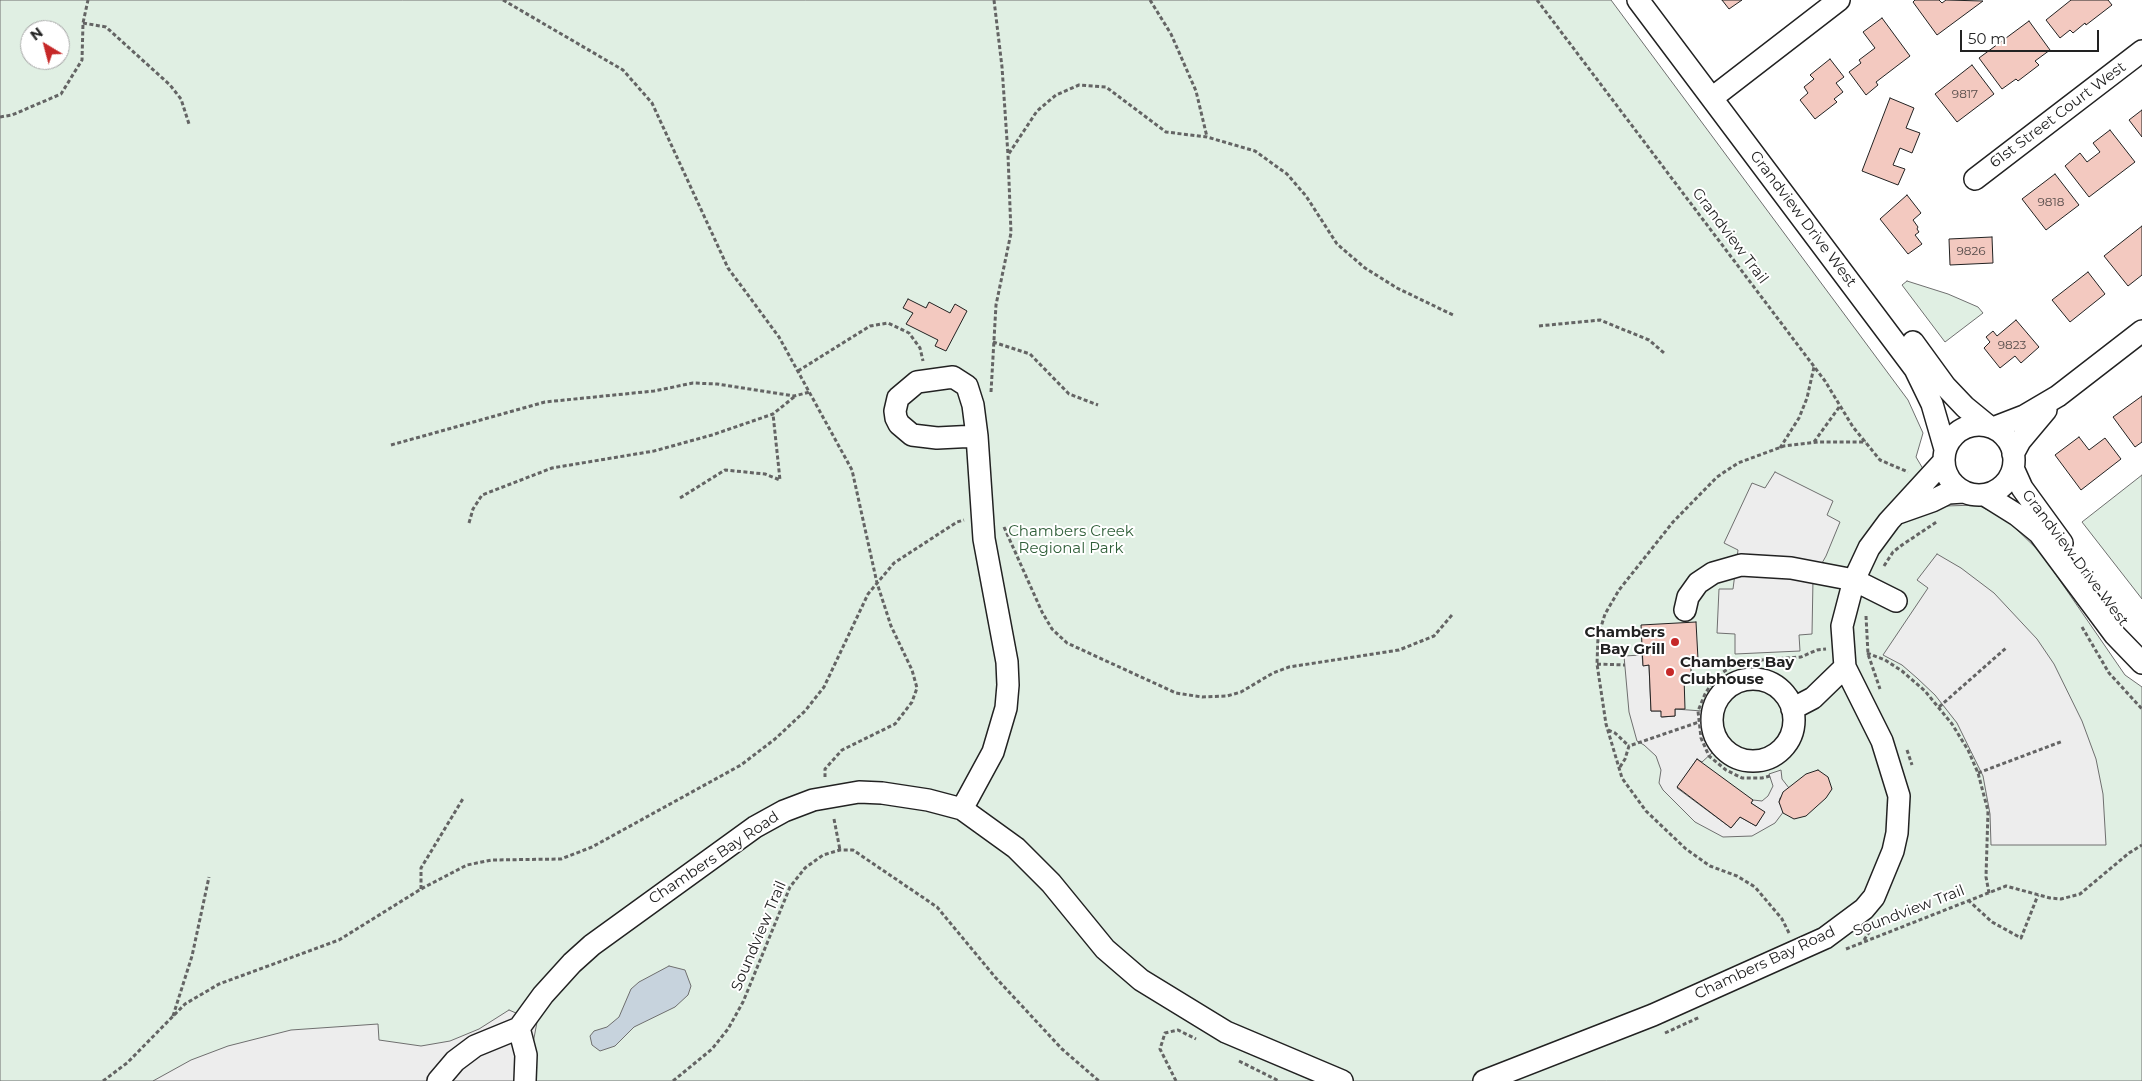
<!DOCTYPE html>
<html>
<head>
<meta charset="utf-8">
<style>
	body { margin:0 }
	#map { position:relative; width:2142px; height:1081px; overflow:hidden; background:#fff; font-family:Montserrat,sans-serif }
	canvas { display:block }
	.north { position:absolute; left:20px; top:20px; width:50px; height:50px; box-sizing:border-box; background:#fff; border:1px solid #a7a7a7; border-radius:50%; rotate:323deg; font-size:14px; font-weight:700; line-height:20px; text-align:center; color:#222 }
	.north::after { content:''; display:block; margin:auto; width:18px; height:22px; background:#c62828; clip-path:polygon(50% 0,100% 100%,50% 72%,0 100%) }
	.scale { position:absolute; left:1960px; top:30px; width:139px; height:22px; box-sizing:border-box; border:2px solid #222; border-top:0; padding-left:6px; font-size:15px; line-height:18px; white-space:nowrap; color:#222; -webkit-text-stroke:4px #fff; paint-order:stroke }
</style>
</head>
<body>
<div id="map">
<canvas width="2142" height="1081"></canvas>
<div class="north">N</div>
<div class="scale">50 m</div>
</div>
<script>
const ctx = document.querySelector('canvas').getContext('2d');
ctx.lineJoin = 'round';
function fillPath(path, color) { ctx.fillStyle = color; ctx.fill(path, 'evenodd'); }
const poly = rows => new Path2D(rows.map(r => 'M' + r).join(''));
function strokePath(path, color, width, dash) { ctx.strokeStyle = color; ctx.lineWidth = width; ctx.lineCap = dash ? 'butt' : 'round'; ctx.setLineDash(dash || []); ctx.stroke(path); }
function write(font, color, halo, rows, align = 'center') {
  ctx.font = font + ' Montserrat,sans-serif'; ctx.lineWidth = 4; ctx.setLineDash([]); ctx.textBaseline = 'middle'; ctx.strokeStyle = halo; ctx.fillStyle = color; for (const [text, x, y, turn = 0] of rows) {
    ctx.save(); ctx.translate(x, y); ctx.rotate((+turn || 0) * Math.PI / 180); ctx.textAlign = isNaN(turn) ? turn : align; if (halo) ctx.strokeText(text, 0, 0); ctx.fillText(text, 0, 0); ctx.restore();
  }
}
const green = poly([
	[0,0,1611,0,1908,400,1923,433,1916,457,1945,506,1978,505,2007,520,2041,553,2125,675,2142,687,2142,1081,0,1081,0,0],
	[30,30,60,30,60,60,30,60,30,30],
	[1907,281,1948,294,1978,307,1983,313,1945,342,1902,285,1907,281],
	[2142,475,2142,599,2082,522,2142,475]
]);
fillPath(green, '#e0efe3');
strokePath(green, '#6f6f6f', 1);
const parking = poly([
	[1775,472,1833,501,1827,515,1840,522,1826,556,1813,579,1812,634,1799,635,1800,651,1735,654,1735,634,1717,633,1719,589,1733,589,1738,550,1724,543,1752,483,1765,488,1775,472],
	[1937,554,1961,568,1994,593,2037,639,2054,664,2082,721,2096,759,2103,794,2106,845,1991,845,1990,814,1983,776,1957,723,1935,695,1917,678,1902,665,1883,655,1928,588,1917,580,1937,554],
	[1642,655,1643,665,1649,665,1651,711,1661,711,1662,717,1675,716,1675,709,1702,711,1705,741,1713,752,1702,762,1697,759,1677,788,1731,828,1740,817,1756,826,1764,812,1751,803,1753,800,1762,801,1768,796,1773,786,1769,774,1781,770,1782,779,1789,788,1780,798,1779,802,1784,811,1775,823,1752,836,1723,837,1695,822,1663,790,1659,783,1661,770,1656,756,1644,745,1637,741,1629,712,1624,656,1642,655],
	[509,1010,537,1022,531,1054,531,1081,153,1081,191,1060,228,1046,291,1030,378,1024,379,1040,421,1046,450,1041,479,1029,509,1010]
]);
fillPath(parking, '#ededed');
strokePath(parking, '#6f6f6f', 1);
const water = poly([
	[669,966,685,970,691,986,688,995,675,1007,634,1027,615,1046,600,1051,592,1045,590,1036,594,1031,607,1027,619,1017,631,989,639,982,669,966]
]);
fillPath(water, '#c7d3dd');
strokePath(water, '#6f6f6f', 1);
const building = poly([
	[1722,0,1742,0,1729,9,1722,0],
	[1915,0,1939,0,1942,3,1946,0,1983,1,1937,35,1913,2,1915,0],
	[2071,0,2108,0,2112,5,2086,25,2085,23,2073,33,2070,30,2060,38,2046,20,2071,0],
	[1882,18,1910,56,1876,82,1878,85,1866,95,1849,72,1861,63,1859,60,1875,48,1863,32,1882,18],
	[2029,21,2050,50,2035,61,2039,65,2018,81,2016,79,2002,89,1979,58,2029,21],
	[1830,59,1844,77,1836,83,1843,92,1834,99,1837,102,1815,119,1800,100,1808,93,1804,87,1814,79,1810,75,1830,59],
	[1972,65,1994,94,1957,122,1935,94,1972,65],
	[1890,98,1914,108,1906,128,1920,133,1912,153,1900,148,1893,165,1905,169,1898,185,1862,171,1890,98],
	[2142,110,2142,137,2129,120,2142,110],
	[2110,130,2135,162,2089,197,2065,166,2080,153,2087,162,2100,152,2093,143,2110,130],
	[2055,174,2079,205,2046,230,2022,199,2055,174],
	[1907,195,1921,213,1913,220,1918,227,1917,229,1919,232,1915,235,1922,244,1908,254,1880,219,1907,195],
	[2142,226,2142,275,2128,286,2104,256,2142,226],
	[1992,237,1993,263,1950,265,1949,239,1992,237],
	[2088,272,2105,294,2070,322,2052,300,2088,272],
	[908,299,926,308,929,302,950,313,955,304,967,311,946,351,935,346,938,340,906,324,913,313,903,308,908,299],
	[2016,320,2039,347,2021,363,2015,356,2000,368,1984,348,1990,342,1986,337,1993,331,1997,336,2016,320],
	[2142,396,2142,442,2135,447,2113,417,2142,396],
	[2079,437,2089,450,2105,438,2121,459,2081,490,2055,455,2079,437],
	[1696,622,1698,659,1684,660,1684,667,1691,666,1691,677,1684,677,1685,709,1675,709,1675,716,1661,717,1661,711,1651,711,1649,665,1643,666,1641,625,1696,622],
	[1697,759,1753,800,1751,803,1765,812,1756,826,1740,817,1731,828,1677,787,1697,759],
	[1818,770,1828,777,1832,789,1826,798,1806,816,1794,819,1783,813,1779,802,1783,792,1806,774,1818,770]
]);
fillPath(building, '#f3c9c0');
strokePath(building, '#222', 1);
const minor = poly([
	[1638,0,1915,369,1932,404,1945,449],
	[1712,98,1839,0],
	[1975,179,2142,51],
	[1913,342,1945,386,1965,407,1987,425],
	'1944 460a35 35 0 1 1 70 0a35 35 0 1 1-70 0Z',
	[1993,428,2024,416,2058,396,2142,331],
	[2013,454,2020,441,2046,410],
	[2013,468,2022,488,2062,543],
	[1985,495,2017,515,2039,533,2115,635,2142,663],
	[1898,513,1932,501,1948,493,1964,492],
	[1685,610,1688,597,1698,583,1713,573,1741,565,1791,568,1854,580,1896,601],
	'1712 720a41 41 0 1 1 82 0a41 41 0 1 1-82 0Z',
	[1792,709,1813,698,1845,667],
	[962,809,993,752,1006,708,1008,685,1007,662,984,539,977,436,973,405,967,386,953,377,917,382,898,398,895,411,896,418,899,424,912,435,937,438,977,436],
	[519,1028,543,995,572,963,592,945,755,827,784,811,813,800,859,792,882,793,928,800,962,809,1016,848,1051,883,1105,949,1141,980,1226,1032,1342,1081],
	[519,1028,526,1055,525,1081],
	[438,1081,455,1061,475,1046,519,1028],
	[1484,1081,1653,1015,1825,938,1864,909,1874,897,1893,851,1897,833,1899,796,1882,741,1845,667,1842,626,1854,580,1869,548,1889,521,1944,461]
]);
strokePath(minor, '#222', 24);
strokePath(poly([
	[503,0,623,70,652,103,728,268,779,337,852,470,877,583,891,626,912,670,917,688,912,702,895,724,842,750,825,769,825,777],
	[994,0,1002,67,1008,155],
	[1150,0,1171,34,1196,91,1207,137],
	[1537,0,1825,381,1853,427,1880,460,1908,472],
	[83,23,106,27,170,85,181,99,189,124],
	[0,117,12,115,61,94,82,60,83,23,88,0],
	[1539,326,1600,320,1649,340,1664,353],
	[993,342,1030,354,1069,394,1098,405],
	[798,371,870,326,888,323,909,333,920,348,923,361],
	[991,392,996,305,1011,233,1008,155,1037,111,1056,95,1079,85,1106,87,1166,132,1207,137,1255,151,1287,174,1306,196,1337,244,1365,268,1397,288,1453,315],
	[1814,442,1840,406],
	[391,445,545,402,654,391,693,383,717,384,794,396,810,392],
	[1780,448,1799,418,1807,398,1814,367],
	[680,498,725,470,765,474,780,480,773,414],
	[469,523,473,509,482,495,552,468,654,451,712,435,773,414,794,397],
	[1004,527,1042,612,1052,629,1067,643,1176,693,1202,697,1227,696,1241,692,1273,673,1289,667,1399,650,1434,636,1452,615],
	[1884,566,1893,552,1902,545,1938,521],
	[1866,616,1868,654,1880,689],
	[2082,627,2109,673,2142,709],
	[1867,653,1885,660,1902,671,1925,691,1952,724,1968,750,1978,773,1988,811,1986,877,1989,893],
	[1597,664,1625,665],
	[1939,707,2006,648],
	[1608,730,1615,733,1629,746],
	[1907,750,1912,765],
	[1620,767,1625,759,1629,746,1699,722],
	[1978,773,2063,741],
	[1770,776,1762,778,1742,778,1726,770,1709,756,1701,738,1698,711,1705,694,1715,678,1729,668,1749,661,1801,657,1817,650,1826,649],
	[834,819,840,850],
	[421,889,421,868,464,797],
	[1968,900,1992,922,2021,938,2038,895],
	[1789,933,1782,919,1755,887,1737,876,1710,866,1686,849,1646,811,1622,778,1606,724,1597,664,1598,637,1605,614,1619,590,1673,522,1717,477,1738,463,1784,446,1818,442,1866,442],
	[1864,940,1872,928],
	[1846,949,2006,886,2050,898,2061,899,2080,894,2129,853,2142,845],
	[173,1016,192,956,209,877],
	[1665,1033,1700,1017],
	[1239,1061,1279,1081],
	[103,1081,127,1063,185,1004,219,984,339,940,421,889,467,865,492,860,561,859,592,847,741,765,775,739,805,711,824,687,868,594,894,563,957,522,964,520],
	[673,1081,712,1049,728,1029,743,1002,790,887,805,868,823,855,840,850,853,850,937,907,995,977,1062,1049,1099,1081],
	[1176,1081,1160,1049,1165,1033,1178,1030,1196,1039]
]), '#646464', 3, [4, 2.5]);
strokePath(minor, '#fff', 21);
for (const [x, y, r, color] of [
	[1675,642,5,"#c62828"],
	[1670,672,5,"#c62828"]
]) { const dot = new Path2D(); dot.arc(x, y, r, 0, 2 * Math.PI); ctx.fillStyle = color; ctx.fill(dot); strokePath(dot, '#fff', 2); }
write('12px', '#564c4a', null, [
	["9817",1965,94],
	["9818",2051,202],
	["9826",1971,251],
	["9823",2012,345]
]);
write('15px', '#222', '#fff', [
	["61st Street Court West",2058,115,-37],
	["Grandview Drive West",1803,219,53],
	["Grandview Trail",1730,236,53],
	["Grandview Drive West",2075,558,53],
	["Chambers Bay Road",714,858,-34],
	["Soundview Trail",1909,911,-21],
	["Soundview Trail",759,936,-67],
	["Chambers Bay Road",1765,963,-25]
]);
write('15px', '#2f5e38', '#fff', [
	["Chambers Creek",1071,532],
	["Regional Park",1071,549]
]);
write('bold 15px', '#222', '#fff', [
	["Chambers",1665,633],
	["Bay Grill",1665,650],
	["Chambers Bay",1680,663,"left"],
	["Clubhouse",1680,680,"left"]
], 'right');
</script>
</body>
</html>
